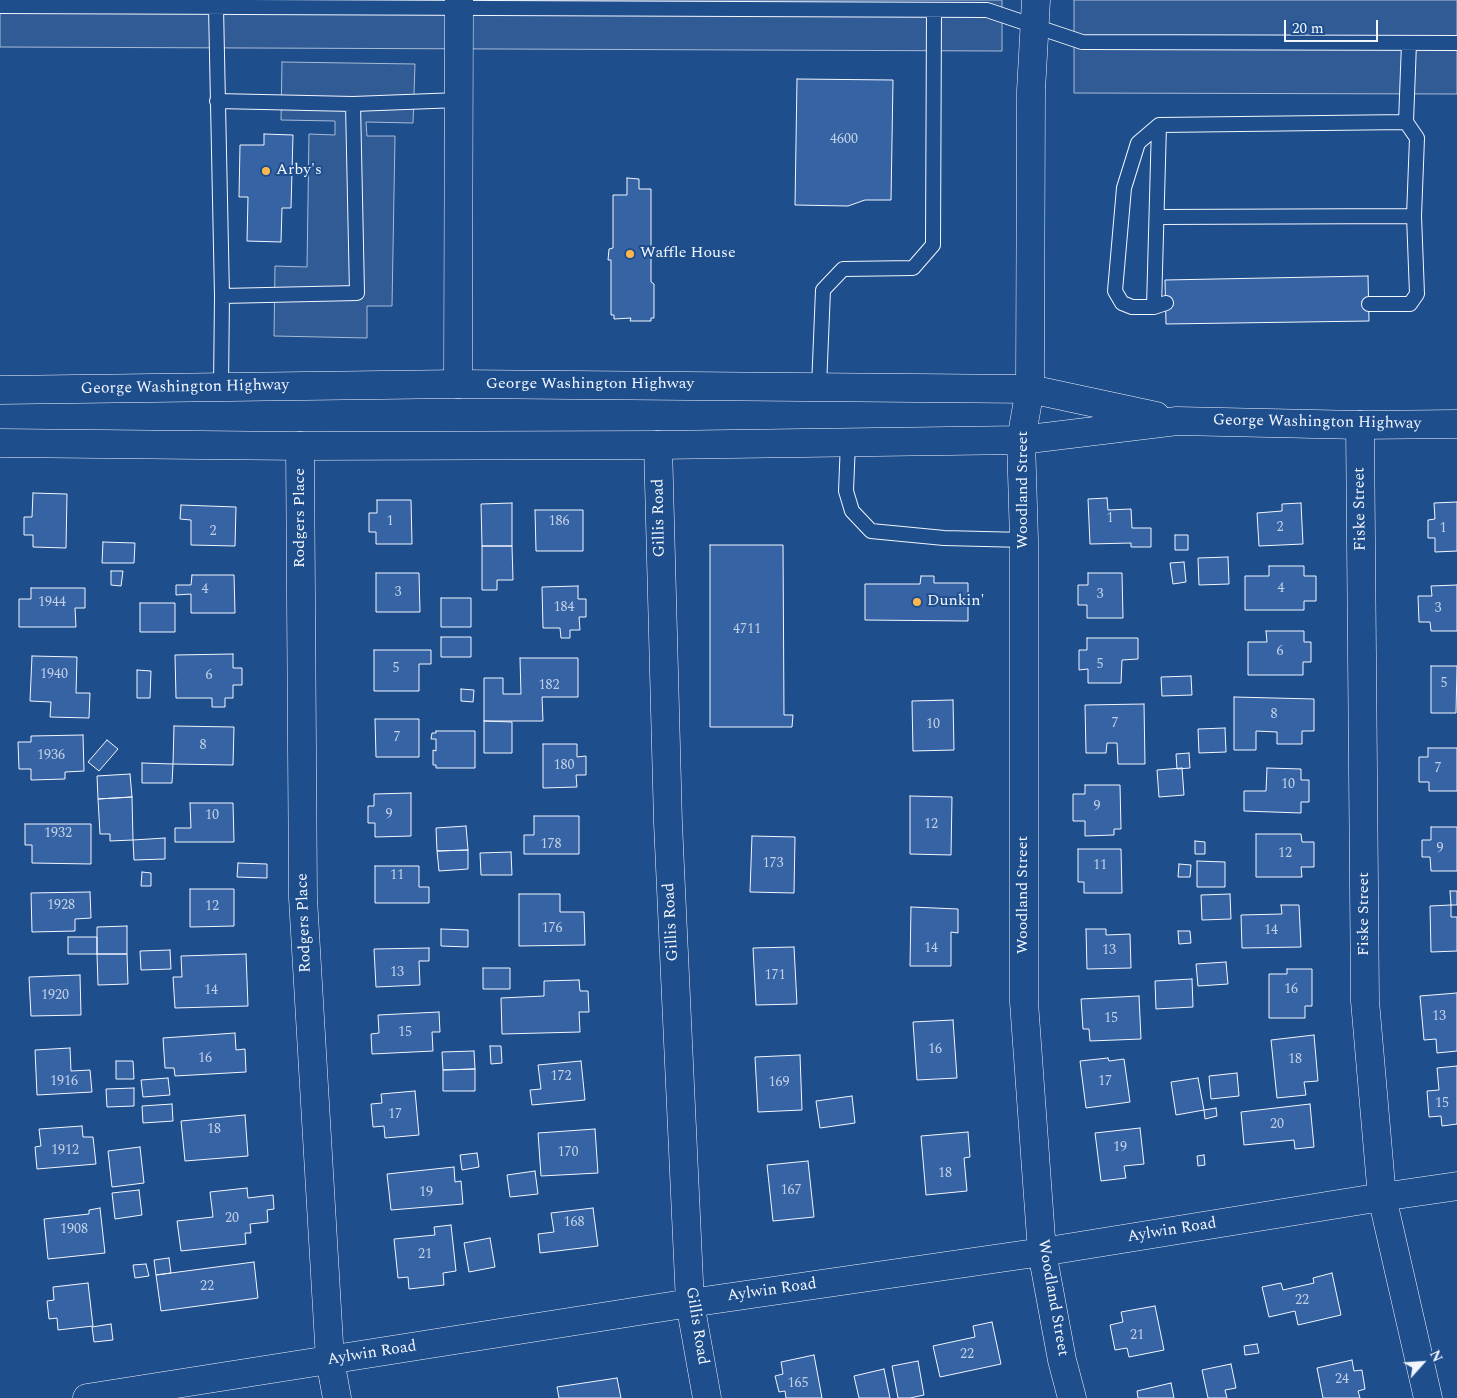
<!DOCTYPE html>
<html>
<head>
<meta charset="utf-8">
<style>
	body { margin:0 }
	#map { position:relative; width:1457px; height:1398px; overflow:hidden; background:#1f4e8c; font-family:Spectral,serif }
	canvas { display:block }
	.north { position:absolute; left:1397px; top:1338px; width:50px; height:50px; -webkit-text-stroke:4px #1f4e8c; paint-order:stroke; rotate:64deg; font-size:14px; font-weight:700; line-height:20px; text-align:center; color:#f2f6ff }
	.north::after { content:''; display:block; margin:auto; width:18px; height:22px; background:#f2f6ff; clip-path:polygon(50% 0,100% 100%,50% 72%,0 100%) }
	.scale { position:absolute; left:1284px; top:20px; width:94px; height:22px; box-sizing:border-box; border:2px solid #f2f6ff; border-top:0; padding-left:6px; font-size:15px; line-height:18px; white-space:nowrap; color:#f2f6ff; -webkit-text-stroke:4px #1f4e8c; paint-order:stroke }
</style>
</head>
<body>
<div id="map">
<canvas width="1457" height="1398"></canvas>
<div class="north">N</div>
<div class="scale">20 m</div>
</div>
<script>
const ctx = document.querySelector('canvas').getContext('2d');
ctx.lineJoin = 'round';
function fillPath(path, color) { ctx.fillStyle = color; ctx.fill(path, 'evenodd'); }
const poly = rows => new Path2D(rows.map(r => 'M' + r).join(''));
function strokePath(path, color, width, dash) { ctx.strokeStyle = color; ctx.lineWidth = width; ctx.lineCap = dash ? 'butt' : 'round'; ctx.setLineDash(dash || []); ctx.stroke(path); }
function write(font, color, halo, rows, align = 'center') {
  ctx.font = font + ' Spectral,serif'; ctx.lineWidth = 4; ctx.setLineDash([]); ctx.textBaseline = 'middle'; ctx.strokeStyle = halo; ctx.fillStyle = color; for (const [text, x, y, turn = 0] of rows) {
    ctx.save(); ctx.translate(x, y); ctx.rotate((+turn || 0) * Math.PI / 180); ctx.textAlign = isNaN(turn) ? turn : align; if (halo) ctx.strokeText(text, 0, 0); ctx.fillText(text, 0, 0); ctx.restore();
  }
}
const parking = poly([
	[0,0,1002,0,1002,51,0,47,0,0],
	[1074,0,1457,0,1457,94,1074,93,1074,0],
	[282,62,415,64,413,123,366,122,367,136,395,136,392,306,367,306,367,338,274,336,275,266,307,267,309,134,335,135,335,121,281,120,282,62]
]);
fillPath(parking, '#305b95');
strokePath(parking, '#a8bbd7', 1);
const building = poly([
	[797,79,893,80,891,200,865,200,848,206,795,205,797,79],
	[264,134,293,135,291,208,282,208,281,242,247,241,248,197,239,197,240,145,264,145,264,134],
	[627,178,639,179,639,189,651,189,651,282,654,284,654,318,651,318,651,321,630,321,631,318,614,319,614,315,611,315,611,260,608,260,609,249,613,248,613,195,627,195,627,178],
	[1368,276,1369,321,1166,324,1165,280,1368,276],
	[33,493,67,494,66,548,33,547,33,535,24,535,24,517,32,517,33,493],
	[1107,498,1108,510,1131,509,1132,528,1151,528,1151,547,1131,547,1131,543,1090,544,1088,499,1107,498],
	[377,500,411,500,412,544,376,544,376,532,369,532,369,513,377,513,377,500],
	[1457,502,1457,551,1435,552,1435,538,1428,538,1428,520,1435,519,1434,503,1457,502],
	[512,503,512,546,482,546,481,504,512,503],
	[1301,503,1303,544,1259,546,1257,513,1282,511,1282,504,1301,503],
	[181,505,236,507,235,546,191,545,191,520,180,519,181,505],
	[535,510,583,510,583,551,536,551,535,510],
	[1175,535,1188,535,1188,550,1175,550,1175,535],
	[103,542,135,543,134,563,102,563,103,542],
	[710,545,783,545,784,715,793,715,792,727,710,727,710,545],
	[482,546,512,546,513,580,497,580,497,590,482,590,482,546],
	[1228,557,1229,584,1199,585,1198,558,1228,557],
	[1184,562,1186,582,1173,584,1170,563,1184,562],
	[1269,566,1304,566,1304,576,1316,576,1316,601,1304,601,1304,610,1245,610,1245,576,1269,576,1269,566],
	[111,571,123,571,121,586,111,585,111,571],
	[376,573,419,573,420,612,376,612,376,573],
	[1088,573,1122,573,1123,618,1087,618,1087,605,1078,605,1078,585,1088,585,1088,573],
	[192,575,234,575,235,613,191,613,191,594,176,595,176,585,191,585,192,575],
	[921,576,934,576,934,583,968,583,968,621,865,620,865,584,920,584,921,576],
	[1457,585,1457,631,1431,631,1430,622,1419,622,1418,596,1432,596,1431,586,1457,585],
	[578,586,578,599,586,599,586,617,579,617,580,630,570,630,570,638,561,638,560,628,543,628,542,587,578,586],
	[31,588,85,588,85,608,75,608,76,627,19,627,19,599,31,599,31,588],
	[441,598,471,598,471,627,441,627,441,598],
	[140,603,175,603,175,632,140,632,140,603],
	[1266,631,1304,631,1304,642,1311,642,1311,662,1303,662,1303,675,1248,675,1248,642,1267,642,1266,631],
	[441,637,471,637,471,657,441,657,441,637],
	[1087,638,1138,638,1138,659,1122,660,1121,683,1088,683,1088,669,1079,670,1079,650,1087,650,1087,638],
	[374,650,431,650,431,664,419,664,419,691,374,691,374,650],
	[233,654,233,668,242,668,242,685,233,685,233,698,225,698,225,707,212,707,212,698,176,698,175,655,233,654],
	[32,656,77,657,76,693,90,693,89,718,50,717,51,702,30,701,32,656],
	[520,658,578,658,578,697,542,697,543,721,484,721,484,678,503,678,503,694,521,694,520,658],
	[1431,666,1457,666,1456,713,1431,713,1431,666],
	[137,670,151,671,150,698,137,698,137,670],
	[1191,676,1192,695,1162,696,1161,677,1191,676],
	[461,689,474,690,473,702,461,701,461,689],
	[1234,697,1314,699,1314,731,1302,731,1302,744,1277,744,1277,732,1256,731,1256,750,1234,750,1234,697],
	[953,700,954,750,913,751,912,701,953,700],
	[1144,704,1145,764,1118,764,1117,743,1107,743,1106,753,1086,753,1085,705,1144,704],
	[375,719,419,719,419,757,376,757,375,719],
	[484,721,512,722,512,753,484,753,484,721],
	[174,726,234,727,233,765,173,764,174,726],
	[1225,728,1226,752,1199,753,1198,729,1225,728],
	[436,731,475,731,475,768,436,768,436,765,433,765,433,750,436,751,436,739,431,739,432,733,436,733,436,731],
	[83,735,84,771,65,772,65,779,31,780,31,769,19,769,18,742,31,742,31,736,83,735],
	[107,740,118,749,99,771,88,762,107,740],
	[543,744,577,744,577,757,586,756,586,775,576,775,577,787,543,788,543,744],
	[1428,748,1457,748,1457,791,1429,791,1429,782,1419,782,1419,757,1428,757,1428,748],
	[1189,753,1190,768,1177,769,1176,754,1189,753],
	[142,763,173,764,172,783,142,783,142,763],
	[1182,768,1184,795,1159,797,1157,770,1182,768],
	[1267,768,1301,769,1301,780,1309,780,1309,802,1301,802,1301,813,1244,811,1244,791,1266,791,1267,768],
	[130,774,132,797,98,799,97,776,130,774],
	[1085,785,1120,785,1121,829,1114,829,1114,835,1085,836,1085,821,1073,821,1073,794,1085,794,1085,785],
	[411,793,411,836,375,837,375,823,368,823,368,806,374,806,374,794,411,793],
	[910,796,952,797,951,855,910,854,910,796],
	[132,797,133,840,110,841,110,834,100,834,98,799,132,797],
	[190,803,233,803,234,842,175,842,175,828,191,828,190,803],
	[534,816,579,816,579,854,524,854,524,835,534,835,534,816],
	[25,824,91,824,91,864,32,863,32,845,25,845,25,824],
	[466,826,468,850,437,851,436,828,466,826],
	[1431,827,1457,827,1457,871,1431,871,1430,857,1422,857,1422,840,1431,840,1431,827],
	[1256,834,1301,834,1302,842,1314,842,1314,867,1301,867,1302,877,1256,877,1256,834],
	[752,836,795,837,794,893,750,892,752,836],
	[165,838,165,859,134,860,133,840,165,838],
	[1195,841,1205,842,1205,854,1195,854,1195,841],
	[1078,849,1121,849,1122,893,1084,893,1084,882,1078,882,1078,849],
	[468,850,468,869,439,871,437,851,468,850],
	[511,852,512,875,481,875,480,853,511,852],
	[1197,861,1225,862,1225,887,1197,887,1197,861],
	[238,863,267,864,267,878,237,877,238,863],
	[1179,864,1191,865,1190,877,1178,877,1179,864],
	[375,866,419,866,419,887,429,887,429,903,375,903,375,866],
	[142,872,151,873,151,886,141,886,142,872],
	[190,889,234,889,234,926,190,927,190,889],
	[1450,891,1457,891,1457,905,1451,905,1450,891],
	[90,892,91,918,75,919,75,931,32,932,31,893,90,892],
	[519,894,560,894,560,912,584,912,585,945,519,946,519,894],
	[1230,894,1231,919,1202,920,1201,895,1230,894],
	[1281,905,1299,905,1301,947,1242,948,1241,915,1282,914,1281,905],
	[1451,905,1451,917,1457,917,1457,951,1431,952,1430,906,1451,905],
	[911,907,958,909,958,933,951,932,951,966,910,966,911,907],
	[127,926,127,954,97,954,97,927,127,926],
	[441,929,468,930,468,947,441,946,441,929],
	[1086,929,1106,929,1106,935,1130,934,1131,968,1087,969,1086,929],
	[1178,931,1190,931,1191,943,1179,944,1178,931],
	[68,937,97,937,97,954,68,954,68,937],
	[794,947,797,1004,756,1005,753,948,794,947],
	[429,948,429,961,419,961,420,985,376,987,374,949,429,948],
	[170,950,171,969,141,970,140,951,170,950],
	[97,954,127,954,128,984,98,985,97,954],
	[246,954,248,1006,175,1008,173,977,182,977,181,956,246,954],
	[1226,962,1228,984,1198,986,1196,964,1226,962],
	[483,968,510,968,510,989,483,989,483,968],
	[1287,969,1312,969,1312,1006,1305,1006,1305,1018,1269,1018,1269,974,1287,974,1287,969],
	[80,975,81,1015,31,1016,29,977,80,975],
	[1192,979,1193,1007,1156,1009,1155,981,1192,979],
	[579,980,580,991,588,991,589,1012,579,1012,580,1032,502,1034,501,998,544,996,544,981,579,980],
	[1457,993,1457,1051,1437,1053,1436,1039,1424,1040,1420,996,1457,993],
	[1139,996,1141,1039,1090,1041,1089,1029,1083,1029,1081,999,1139,996],
	[439,1012,440,1032,432,1032,433,1051,372,1054,371,1034,379,1033,378,1015,439,1012],
	[953,1020,957,1078,917,1080,913,1022,953,1020],
	[235,1033,236,1050,245,1049,246,1072,175,1076,174,1068,165,1068,163,1038,235,1033],
	[1314,1035,1318,1081,1304,1082,1306,1095,1277,1098,1271,1040,1314,1035],
	[490,1046,501,1046,502,1063,491,1064,490,1046],
	[70,1048,71,1071,90,1070,92,1092,37,1095,35,1050,70,1048],
	[474,1051,475,1069,443,1070,442,1052,474,1051],
	[800,1055,802,1110,758,1112,755,1057,800,1055],
	[1108,1058,1109,1061,1124,1059,1130,1102,1086,1108,1080,1061,1108,1058],
	[116,1061,133,1061,134,1079,116,1079,116,1061],
	[581,1061,585,1100,532,1105,530,1090,541,1089,538,1065,581,1061],
	[1457,1066,1457,1124,1442,1126,1441,1116,1429,1117,1427,1091,1439,1090,1437,1068,1457,1066],
	[475,1069,475,1091,443,1091,443,1070,475,1069],
	[1237,1073,1239,1096,1211,1099,1209,1076,1237,1073],
	[168,1078,170,1095,143,1097,141,1080,168,1078],
	[1198,1078,1204,1110,1176,1115,1171,1082,1198,1078],
	[134,1088,134,1106,107,1107,106,1089,134,1088],
	[415,1091,419,1135,385,1138,384,1126,373,1127,371,1104,382,1103,381,1094,415,1091],
	[852,1096,855,1123,820,1128,816,1101,852,1096],
	[172,1104,173,1121,143,1123,142,1106,172,1104],
	[1310,1104,1314,1147,1295,1149,1294,1140,1244,1145,1241,1112,1310,1104],
	[1216,1108,1217,1116,1205,1119,1204,1110,1216,1108],
	[245,1115,248,1156,185,1161,181,1121,245,1115],
	[82,1126,83,1137,93,1137,96,1164,37,1169,35,1147,41,1146,39,1129,82,1126],
	[1140,1128,1144,1164,1124,1166,1126,1178,1101,1181,1095,1133,1140,1128],
	[595,1129,598,1173,541,1176,538,1133,595,1129],
	[968,1132,970,1157,964,1158,967,1191,926,1195,921,1136,968,1132],
	[140,1147,144,1183,112,1187,108,1151,140,1147],
	[477,1153,479,1167,462,1170,460,1155,477,1153],
	[1204,1155,1205,1165,1198,1166,1197,1156,1204,1155],
	[808,1161,814,1217,773,1221,767,1165,808,1161],
	[454,1167,455,1182,461,1181,463,1204,391,1210,387,1174,454,1167],
	[535,1171,538,1194,510,1197,507,1175,535,1171],
	[247,1188,248,1198,273,1195,274,1209,267,1210,268,1222,250,1224,251,1233,245,1233,246,1244,181,1251,177,1221,213,1217,210,1192,247,1188],
	[139,1190,142,1215,115,1219,112,1193,139,1190],
	[100,1208,105,1253,48,1259,44,1219,89,1214,89,1210,100,1208],
	[593,1208,598,1246,540,1253,538,1234,554,1232,551,1213,593,1208],
	[451,1225,456,1271,443,1273,444,1285,409,1289,408,1277,398,1278,394,1239,435,1235,434,1227,451,1225],
	[490,1238,495,1267,469,1272,464,1243,490,1238],
	[169,1258,171,1273,156,1275,154,1260,169,1258],
	[254,1262,258,1298,161,1311,156,1275,254,1262],
	[146,1264,149,1276,135,1278,133,1265,146,1264],
	[1332,1273,1341,1315,1298,1325,1295,1311,1269,1317,1262,1287,1281,1283,1283,1290,1314,1283,1313,1278,1332,1273],
	[88,1283,93,1326,58,1330,57,1318,49,1319,47,1301,54,1300,53,1287,88,1283],
	[1155,1306,1164,1350,1129,1357,1127,1348,1115,1350,1110,1325,1123,1322,1121,1312,1155,1306],
	[992,1322,1001,1364,940,1377,933,1346,975,1337,973,1326,992,1322],
	[111,1324,113,1340,94,1342,92,1327,111,1324],
	[1257,1344,1259,1353,1245,1355,1244,1346,1257,1344],
	[814,1355,822,1398,786,1398,785,1391,779,1392,775,1376,783,1374,781,1362,814,1355],
	[1352,1360,1354,1371,1362,1370,1365,1389,1358,1391,1360,1398,1323,1398,1317,1368,1352,1360],
	[918,1361,924,1395,910,1398,898,1398,892,1366,918,1361],
	[1231,1364,1236,1388,1225,1390,1227,1398,1208,1398,1202,1370,1231,1364],
	[884,1369,890,1398,859,1398,854,1376,884,1369],
	[617,1378,621,1398,559,1398,557,1387,617,1378],
	[1171,1383,1174,1398,1138,1398,1137,1391,1171,1383]
]);
fillPath(building, '#3563a3');
strokePath(building, '#f2f6ff', 1);
const service = poly([
	[0,6,987,10,1082,42,1457,43],
	[216,7,222,296,221,387],
	[217,101,353,104,459,100],
	[1157,217,1414,216],
	[222,296,357,293,353,104],
	[1166,303,1154,307,1132,307,1122,303,1115,291,1124,188,1138,143,1159,125,1406,122,1409,43],
	[1369,304,1410,304,1417,294,1414,216,1417,138,1406,122],
	[1154,307,1159,125],
	[819,387,823,290,843,269,913,268,933,245,934,10],
	[848,442,846,491,852,511,871,531,944,538,1024,540]
]);
const minor = poly([
	[1036,0,1031,91,1030,389,1021,440,1024,540,1024,1002,1042,1252,1062,1360,1072,1398],
	[458,384,459,0],
	[1360,425,1365,1001,1382,1197,1428,1398],
	[658,445,668,823,690,1303,707,1398],
	[300,446,303,898,330,1360,337,1398],
	[87,1398,690,1303,1042,1252,1382,1197,1457,1186]
]);
const primary = poly([
	[0,390,458,384,1030,389,1156,416],
	[0,443,300,446,658,445,1021,440,1177,421,1360,425,1457,424]
]);
strokePath(service, '#f2f6ff', 16);
strokePath(minor, '#f2f6ff', 29);
strokePath(primary, '#f2f6ff', 29);
strokePath(service, '#1f4e8c', 14);
strokePath(minor, '#1f4e8c', 28);
strokePath(primary, '#1f4e8c', 28);
for (const [x, y, r, color] of [
	[266,171,5,"#ffb74d"],
	[630,254,5,"#ffb74d"],
	[917,602,5,"#ffb74d"]
]) { const dot = new Path2D(); dot.arc(x, y, r, 0, 2 * Math.PI); ctx.fillStyle = color; ctx.fill(dot); strokePath(dot, '#1f4e8c', 2); }
write('14px', '#c3d1e8', null, [
	["4600",844,140],
	["1",1110,519],
	["1",390,522],
	["186",559,522],
	["2",1280,528],
	["1",1443,529],
	["2",213,532],
	["4",1281,589],
	["4",205,590],
	["3",398,593],
	["3",1100,595],
	["1944",52,603],
	["184",564,608],
	["3",1438,609],
	["4711",747,630],
	["6",1280,652],
	["5",1100,665],
	["5",396,669],
	["1940",54,675],
	["6",209,676],
	["5",1444,684],
	["182",549,686],
	["8",1274,715],
	["7",1115,724],
	["10",933,725],
	["7",397,738],
	["8",203,746],
	["1936",51,756],
	["180",564,766],
	["7",1438,769],
	["10",1288,785],
	["9",1097,807],
	["9",389,815],
	["10",212,816],
	["12",931,825],
	["1932",58,834],
	["178",551,845],
	["9",1440,849],
	["12",1285,854],
	["173",773,864],
	["11",1100,866],
	["11",397,876],
	["1928",61,906],
	["12",212,907],
	["176",552,929],
	["14",1271,931],
	["14",931,949],
	["13",1109,951],
	["13",397,973],
	["171",775,976],
	["16",1291,990],
	["14",211,991],
	["1920",55,996],
	["13",1439,1017],
	["15",1111,1019],
	["15",405,1033],
	["16",935,1050],
	["16",205,1059],
	["18",1295,1060],
	["172",561,1077],
	["1916",64,1082],
	["17",1105,1082],
	["169",779,1083],
	["15",1442,1104],
	["17",395,1115],
	["20",1277,1125],
	["18",214,1130],
	["19",1120,1148],
	["1912",65,1151],
	["170",568,1153],
	["18",945,1174],
	["167",791,1191],
	["19",426,1193],
	["20",232,1219],
	["168",574,1223],
	["1908",74,1230],
	["21",425,1255],
	["22",207,1287],
	["22",1302,1301],
	["21",1137,1336],
	["22",967,1355],
	["24",1342,1380],
	["165",798,1384]
]);
write('16px', '#f2f6ff', '#1f4e8c', [
	["Arby's",276,171],
	["Waffle House",640,254],
	["Dunkin'",927,602]
], 'left');
write('16px', '#f2f6ff', '#1f4e8c', [
	["George Washington Highway",590,385],
	["George Washington Highway",185,388,-1],
	["George Washington Highway",1317,423,1],
	["Woodland Street",1024,490,-90],
	["Fiske Street",1361,509,-91],
	["Rodgers Place",301,518,-90],
	["Gillis Road",660,518,-91],
	["Woodland Street",1024,895,-90],
	["Fiske Street",1365,914,-90],
	["Gillis Road",672,922,-93],
	["Rodgers Place",305,923,-92],
	["Aylwin Road",1172,1231,-9],
	["Aylwin Road",772,1291,-8],
	["Woodland Street",1052,1298,80],
	["Gillis Road",696,1326,81],
	["Aylwin Road",372,1354,-9]
]);
</script>
</body>
</html>
